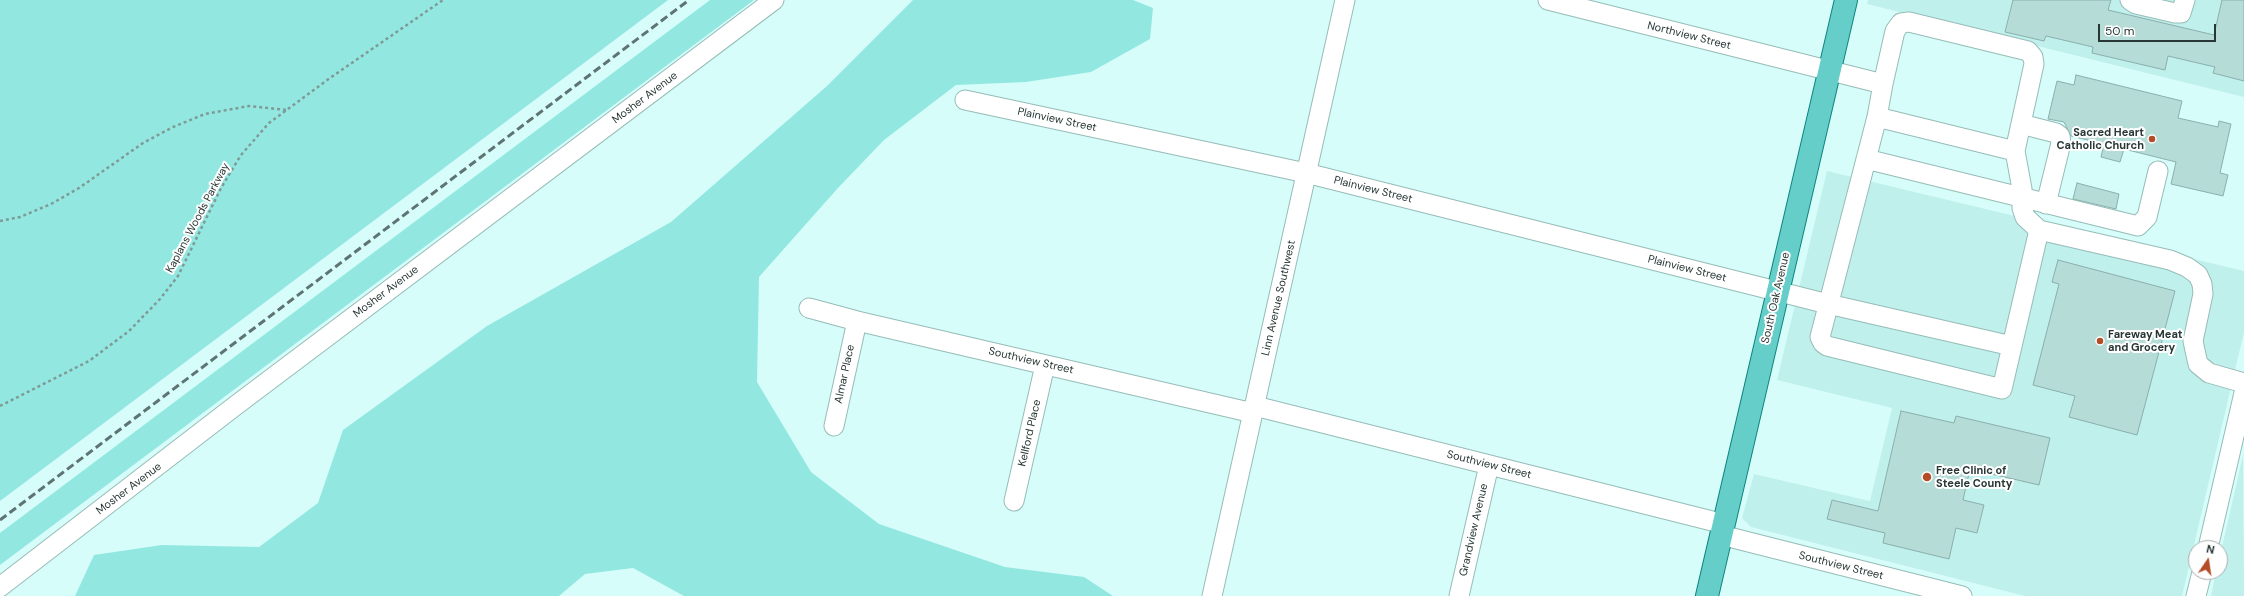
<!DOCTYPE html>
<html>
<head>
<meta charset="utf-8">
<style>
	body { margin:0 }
	#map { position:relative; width:2244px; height:596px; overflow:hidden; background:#d6fdf9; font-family:"DM Sans",sans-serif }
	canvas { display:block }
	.north { position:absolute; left:2188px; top:540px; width:40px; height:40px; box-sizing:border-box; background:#fff; border:1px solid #a9afae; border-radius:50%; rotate:13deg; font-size:11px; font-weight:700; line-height:16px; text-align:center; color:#283735 }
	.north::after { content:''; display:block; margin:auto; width:14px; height:18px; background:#b34c27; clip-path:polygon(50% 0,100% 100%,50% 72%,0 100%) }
	.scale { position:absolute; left:2098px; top:24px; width:118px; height:18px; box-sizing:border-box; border:2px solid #283735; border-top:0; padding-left:5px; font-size:12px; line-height:14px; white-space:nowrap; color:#283735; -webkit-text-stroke:3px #fff; paint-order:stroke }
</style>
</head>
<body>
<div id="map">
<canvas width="2244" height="596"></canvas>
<div class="north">N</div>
<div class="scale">50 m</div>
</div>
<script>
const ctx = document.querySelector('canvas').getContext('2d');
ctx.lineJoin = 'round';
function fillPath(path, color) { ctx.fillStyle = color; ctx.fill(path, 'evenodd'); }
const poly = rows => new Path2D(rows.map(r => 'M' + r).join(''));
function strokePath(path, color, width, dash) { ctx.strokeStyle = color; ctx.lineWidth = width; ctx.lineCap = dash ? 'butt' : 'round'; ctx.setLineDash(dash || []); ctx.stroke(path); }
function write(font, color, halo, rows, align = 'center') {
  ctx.font = font + ' "DM Sans",sans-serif'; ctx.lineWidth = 4; ctx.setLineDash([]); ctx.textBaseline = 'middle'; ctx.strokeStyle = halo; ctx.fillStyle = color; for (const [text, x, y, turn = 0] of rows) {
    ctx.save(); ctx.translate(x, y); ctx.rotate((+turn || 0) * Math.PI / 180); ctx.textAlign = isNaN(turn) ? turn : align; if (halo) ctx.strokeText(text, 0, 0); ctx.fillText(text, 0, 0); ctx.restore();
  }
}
fillPath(poly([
	[1868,0,2244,0,2244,97,1867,4],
	[1827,171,2244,271,2244,332,2182,596,2025,596,1751,527,1742,518,1754,474,1870,501,1892,408,1777,380],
	[2243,455,2244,596,2211,596,2216,572,2220,572,2220,556]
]), '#c0f0ec');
fillPath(poly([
	[0,0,668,0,0,501],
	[710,0,754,0,0,565,0,533],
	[913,0,1133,0,1153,8,1150,39,1091,72,1026,82,956,85,884,140,837,189,759,277,757,382,811,472,879,524,1005,567,1084,577,1113,596,684,596,633,568,585,574,559,596,75,596,94,555,162,545,259,547,318,503,343,430,487,326,671,222,827,86]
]), '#92e8e1');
const building = poly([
	[2013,0,2111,0,2108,10,2214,35,2222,0,2244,0,2244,81,2213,73,2215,67,2168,56,2165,70,2092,53,2093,47,2046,36,2044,41,2005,32,2013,0],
	[2076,75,2182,101,2178,118,2218,127,2219,121,2231,124,2220,173,2228,175,2223,196,2171,184,2176,162,2124,149,2120,162,2101,157,2104,144,2071,136,2064,122,2048,119,2057,81,2074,85,2076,75],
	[2077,183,2119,194,2116,209,2073,199,2077,183],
	[2058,260,2175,291,2137,435,2069,417,2075,396,2033,385,2059,284,2052,282,2058,260],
	[1901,411,1954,423,1956,416,2050,438,2039,485,1970,469,1963,500,1984,505,1977,533,1956,528,1949,559,1883,543,1885,533,1827,519,1832,500,1878,511,1901,411]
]);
fillPath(building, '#b6dcd8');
strokePath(building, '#8aafac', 1);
const minor = poly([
	[1548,0,1883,84,1895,31,1901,23,1909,22,2028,51,2033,57,2034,64,2015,151,2022,189,2022,208,2025,217,2039,230],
	[2130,0,2136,4,2175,13,2181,13,2185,0],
	[1883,84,1877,117,1820,337,1823,343,1827,346,2002,389,2039,230,2170,260,2187,267,2198,275,2202,284,2203,294,2193,341,2198,364,2209,373,2244,383],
	[965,100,1306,173,1828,304,2012,346],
	[1877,117,2015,151],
	[2021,124,2056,133,2060,136,2061,143,2046,204],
	[1866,159,2138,226,2147,217,2158,171],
	[809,308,857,321,1253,413],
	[1255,406,1724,524],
	[834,426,857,321],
	[1014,501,1045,365],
	[1721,535,1962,596],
	[2208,548,2244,393],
	[0,587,235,406,774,0],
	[1212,596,1345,0],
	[1459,596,1489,465],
	[2196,596,2202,572]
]);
const major = poly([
	[1707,596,1846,0]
]);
strokePath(minor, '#96bcb8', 21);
strokePath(major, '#0e847e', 24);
strokePath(poly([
	[0,221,20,217,51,204,79,188,143,143,173,127,205,114,249,106,287,110],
	[0,406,89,361,129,331,160,299,178,276,221,188,241,155,269,123,330,78,443,0]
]), '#7f9a97', 2.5, [3, 3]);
strokePath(minor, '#fff', 19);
strokePath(major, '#66cec9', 22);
strokePath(poly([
	[0,520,689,0]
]), '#5e7472', 3, [8, 4]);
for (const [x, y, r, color] of [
	[2152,139,4,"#b34c27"],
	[2100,341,4,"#b34c27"],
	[1927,477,5,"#b34c27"]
]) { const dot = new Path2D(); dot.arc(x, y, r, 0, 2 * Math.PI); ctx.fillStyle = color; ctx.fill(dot); strokePath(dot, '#fff', 1.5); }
write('11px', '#283735', '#fff', [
	["Northview Street",1689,36,14],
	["Mosher Avenue",645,98,-37],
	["Plainview Street",1057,120,12],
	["Plainview Street",1373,190,14],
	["Kaplans Woods Parkway",198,218,-62],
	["Plainview Street",1687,269,14],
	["Mosher Avenue",386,292,-37],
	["Linn Avenue Southwest",1279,298,-77],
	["South Oak Avenue",1776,298,-77],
	["Southview Street",1031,361,13],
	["Almar Place",845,374,-78],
	["Kellford Place",1030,433,-77],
	["Southview Street",1489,465,14],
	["Mosher Avenue",129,489,-37],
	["Grandview Avenue",1474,530,-77],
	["Southview Street",1841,566,14]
]);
write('bold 11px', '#283735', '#fff', [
	["Sacred Heart",2144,133,"right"],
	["Catholic Church",2144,146,"right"],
	["Fareway Meat",2108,335],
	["and Grocery",2108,348],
	["Free Clinic of",1936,471],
	["Steele County",1936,484]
], 'left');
</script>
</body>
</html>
